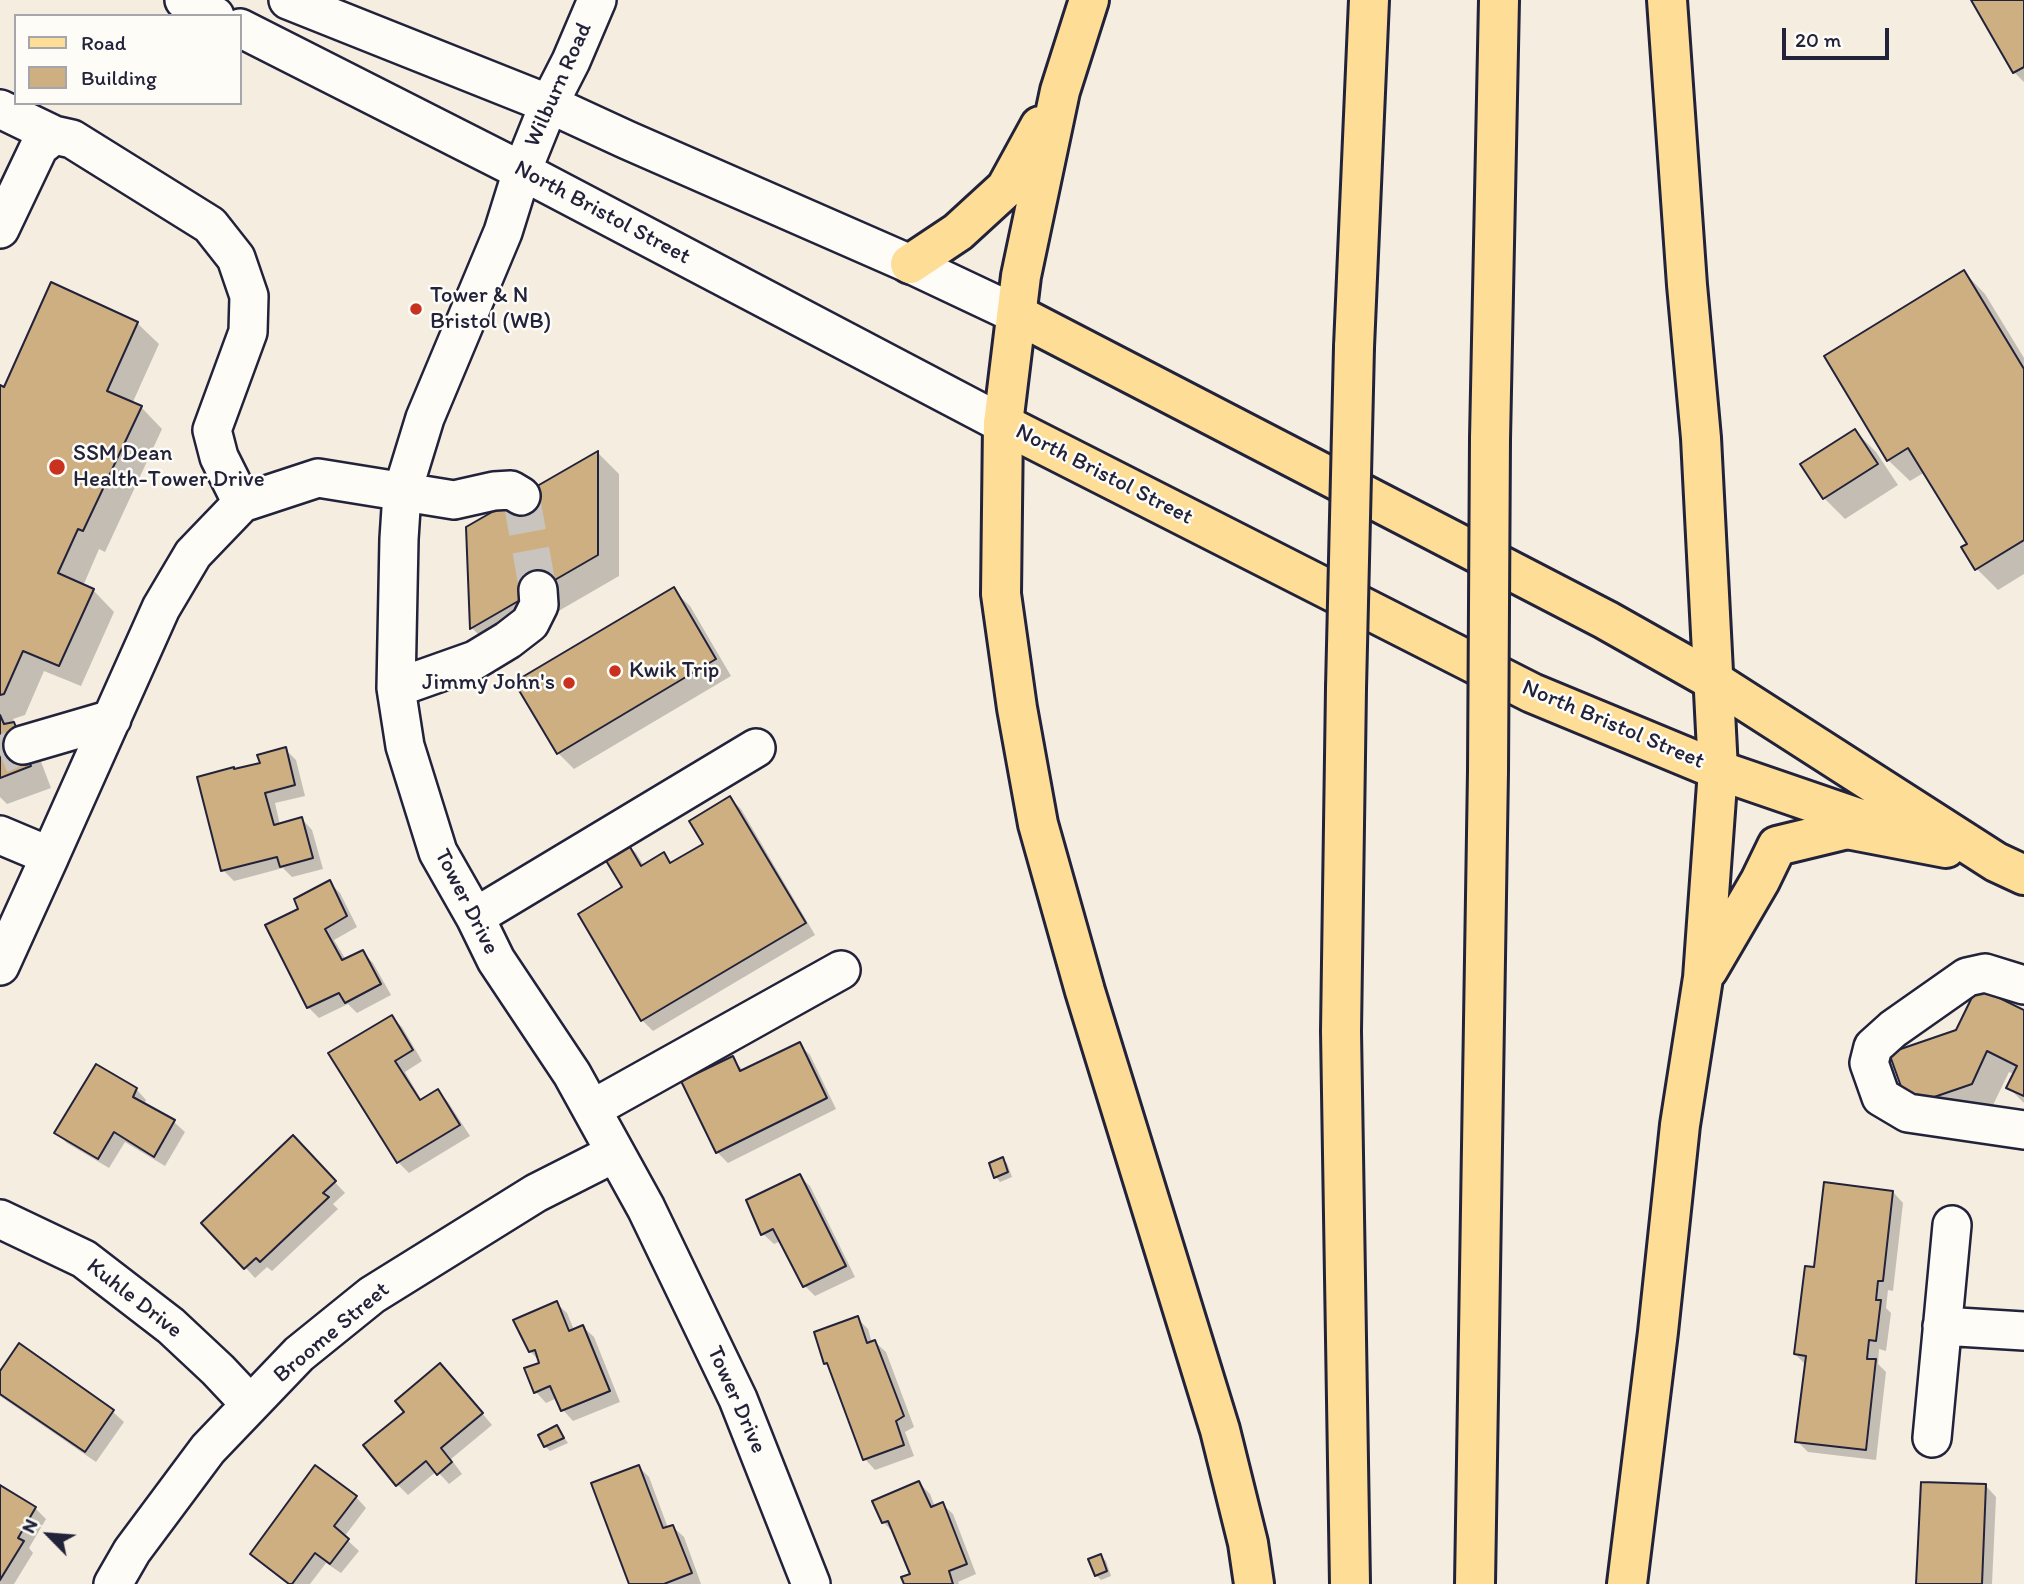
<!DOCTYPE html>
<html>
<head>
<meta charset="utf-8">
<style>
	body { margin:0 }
	#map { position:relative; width:2024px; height:1584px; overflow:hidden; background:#f4ede0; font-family:Itim,sans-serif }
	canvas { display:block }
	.legend { position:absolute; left:14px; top:14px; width:228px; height:91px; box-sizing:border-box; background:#fdfcf7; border:2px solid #a5a5ac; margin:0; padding:9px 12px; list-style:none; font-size:21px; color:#22223b }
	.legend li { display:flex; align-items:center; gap:14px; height:35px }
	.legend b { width:35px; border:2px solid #a5a5ac }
	.north { position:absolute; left:14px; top:1500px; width:70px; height:70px; -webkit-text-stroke:5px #fdfcf7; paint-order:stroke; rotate:295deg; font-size:19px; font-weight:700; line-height:28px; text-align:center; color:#22223b }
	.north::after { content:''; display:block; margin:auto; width:24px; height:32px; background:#22223b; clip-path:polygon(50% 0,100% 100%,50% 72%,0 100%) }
	.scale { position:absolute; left:1782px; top:28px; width:107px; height:32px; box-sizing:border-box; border:4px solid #22223b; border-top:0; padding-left:9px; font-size:21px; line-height:24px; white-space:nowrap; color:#22223b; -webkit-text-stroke:5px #fdfcf7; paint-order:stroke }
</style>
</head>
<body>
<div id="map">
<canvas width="2024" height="1584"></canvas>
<ul class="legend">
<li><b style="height:9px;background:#fedd96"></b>Road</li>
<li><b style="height:19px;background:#ceaf82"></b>Building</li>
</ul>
<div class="north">N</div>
<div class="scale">20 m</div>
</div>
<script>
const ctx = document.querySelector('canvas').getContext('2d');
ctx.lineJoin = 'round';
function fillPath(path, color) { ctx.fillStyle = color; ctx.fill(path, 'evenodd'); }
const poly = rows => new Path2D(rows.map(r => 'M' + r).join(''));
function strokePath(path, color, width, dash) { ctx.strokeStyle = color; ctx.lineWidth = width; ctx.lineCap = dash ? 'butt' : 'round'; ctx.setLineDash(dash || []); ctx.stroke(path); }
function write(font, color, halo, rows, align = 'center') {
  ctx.font = font + ' Itim,sans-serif'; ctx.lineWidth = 5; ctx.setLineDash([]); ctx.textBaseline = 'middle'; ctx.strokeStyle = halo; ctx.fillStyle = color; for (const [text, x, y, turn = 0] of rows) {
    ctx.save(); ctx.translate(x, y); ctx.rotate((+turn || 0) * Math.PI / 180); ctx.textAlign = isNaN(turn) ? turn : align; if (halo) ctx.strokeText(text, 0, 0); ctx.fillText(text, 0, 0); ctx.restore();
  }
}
fillPath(poly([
	[1973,0,2024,0,2024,82,2014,72],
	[1964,272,1985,294,2024,358,2024,574,1998,590,1977,569,1969,544,1925,472,1910,481,1888,460],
	[137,323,159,344,132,404,141,407,162,429,105,552,99,549,83,586,93,590,114,612,81,686,44,671,25,715,13,719,17,728,35,746,51,788,7,804,0,797,0,387,5,390],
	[1855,431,1876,452,1898,485,1845,519,1824,498],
	[598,453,619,474,619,576,493,649,472,628,468,528],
	[673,590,690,606,731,676,574,769,558,753],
	[285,749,296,760,305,796,275,803,280,825,302,819,312,830,323,869,292,877,283,868,234,881,223,870,235,771,262,764],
	[730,798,741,809,815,935,653,1031,642,1020,624,888,625,843,636,853,644,866,663,854,673,864,705,845],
	[329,882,340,893,357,927,334,940,346,960,363,952,373,963,391,995,357,1013,348,1004,319,1018,308,1007,300,909],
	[2024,1012,2024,1103,2008,1087,2014,1074,2009,1072,1993,1105,1930,1126,1909,1105],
	[392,1017,402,1027,422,1061,405,1072,422,1101,438,1091,448,1102,470,1136,409,1173,398,1162],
	[799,1044,810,1055,836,1109,728,1163,717,1152,732,1059,744,1071],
	[136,1089,146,1100,144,1105,174,1122,185,1132,165,1166,125,1142,109,1168,67,1143,56,1133],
	[303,1148,345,1193,333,1204,338,1209,272,1271,267,1267,255,1278,245,1267],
	[1002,1159,1007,1163,1012,1177,1000,1182,996,1177],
	[799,1176,810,1186,855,1277,815,1296,805,1286,781,1241,774,1244,763,1234],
	[1893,1192,1903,1203,1893,1291,1888,1290,1886,1308,1891,1313,1886,1351,1879,1349,1878,1364,1886,1372,1876,1460,1808,1452,1797,1441,1806,1365,1795,1354,1816,1269],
	[556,1303,567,1313,574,1330,583,1327,594,1337,620,1402,573,1421,563,1410,557,1398,546,1403,536,1392,542,1364,530,1351],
	[857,1318,868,1329,872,1343,875,1342,886,1352,914,1427,905,1432,914,1456,875,1470,865,1459,830,1367,826,1363],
	[19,1346,113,1412,124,1422,96,1462,0,1396,0,1374],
	[451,1376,492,1425,451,1459,462,1474,449,1484,437,1471,408,1495,398,1485],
	[557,1427,568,1443,550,1451,545,1446],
	[639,1467,649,1477,668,1528,673,1527,684,1537,701,1584,631,1584],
	[919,1483,930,1494,935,1507,942,1504,953,1514,976,1574,958,1582,959,1584,906,1584,912,1575,894,1533,883,1522],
	[1986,1486,1996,1497,1992,1584,1918,1584],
	[0,1487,35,1508,46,1519,29,1548,33,1553,14,1584,0,1584],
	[356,1497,366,1508,344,1537,359,1551,341,1573,326,1563,310,1584,288,1584,263,1565,252,1554],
	[1101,1556,1106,1561,1111,1576,1101,1580,1096,1575]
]), '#0003');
const building = poly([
	[1971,0,2024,0,2024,67,2013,73,1971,0],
	[1964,270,2024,369,2024,540,1975,570,1961,547,1967,544,1908,448,1887,461,1824,356,1964,270],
	[51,282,138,322,107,391,142,406,83,531,78,529,58,573,94,589,59,666,23,651,4,694,0,695,0,385,4,387,51,282],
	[1855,429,1878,464,1823,499,1800,464,1855,429],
	[598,451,598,555,470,629,466,527,598,451],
	[674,587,716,659,557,754,514,682,674,587],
	[0,715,4,724,14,722,31,766,0,778,0,715],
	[286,747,295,785,265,793,274,825,302,817,313,858,280,867,277,857,221,871,197,777,234,767,234,769,260,763,257,755,286,747],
	[730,796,806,923,641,1021,578,914,622,887,602,854,626,840,641,866,664,852,670,863,703,844,689,821,730,796],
	[330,880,347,916,325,929,342,960,363,950,381,984,345,1003,339,993,307,1008,265,925,298,909,294,899,330,880],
	[1977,987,2024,1010,2024,1096,2006,1088,2017,1066,1987,1051,1972,1084,1908,1106,1889,1053,1956,1030,1977,987],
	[392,1015,413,1050,395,1061,420,1100,438,1089,460,1125,397,1163,328,1053,392,1015],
	[800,1042,827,1098,716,1153,681,1081,733,1056,740,1071,800,1042],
	[96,1064,137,1088,133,1097,175,1120,154,1157,114,1132,98,1159,54,1133,96,1064],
	[293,1135,336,1181,323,1193,329,1197,260,1262,256,1258,244,1269,201,1223,293,1135],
	[1003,1157,1008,1172,994,1178,989,1163,1003,1157],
	[800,1174,846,1266,803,1287,773,1229,761,1235,746,1200,800,1174],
	[1824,1182,1893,1191,1883,1281,1878,1281,1876,1300,1881,1300,1876,1341,1869,1340,1867,1359,1876,1359,1866,1450,1795,1442,1806,1356,1794,1354,1805,1266,1814,1267,1824,1182],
	[557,1301,569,1331,583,1325,610,1391,561,1411,550,1386,534,1393,524,1368,539,1363,535,1350,529,1352,513,1320,557,1301],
	[858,1316,867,1343,875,1340,904,1416,896,1421,904,1445,863,1460,827,1363,824,1364,814,1332,858,1316],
	[19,1343,114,1410,85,1452,0,1394,0,1371,19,1343],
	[440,1363,483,1413,441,1448,452,1462,437,1475,426,1461,396,1486,363,1445,404,1412,395,1401,440,1363],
	[557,1425,564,1438,544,1447,538,1435,557,1425],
	[315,1465,357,1496,334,1526,349,1539,330,1564,315,1553,292,1584,289,1584,250,1554,315,1465],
	[639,1465,663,1528,673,1525,692,1573,664,1584,629,1584,591,1483,639,1465],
	[919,1481,931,1507,943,1502,967,1564,949,1571,953,1584,904,1584,901,1577,910,1574,888,1521,882,1523,872,1501,919,1481],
	[1921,1482,1986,1484,1982,1584,1916,1584,1921,1482],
	[0,1485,36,1507,18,1538,24,1541,0,1580,0,1485],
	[1101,1554,1107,1571,1095,1576,1088,1559,1101,1554]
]);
fillPath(building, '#ceaf82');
strokePath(building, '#22223b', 2);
strokePath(poly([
	[521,496,538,590],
	[0,755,23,745]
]), '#cac4bf', 37, [37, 18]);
const minor = poly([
	[184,0,215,16],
	[288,0,549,104,627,140,910,264,1018,315],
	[597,0,571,61,549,104,522,171,503,232,425,418,402,493,399,539,396,688,405,746,438,852,475,917,496,960,572,1074,646,1208,738,1399,811,1584],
	[240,28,522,171,1003,424],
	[0,109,54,135],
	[0,229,39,147,54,135,72,139,210,225,236,258,249,296,248,332,212,430,219,457,242,503],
	[396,688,475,660,508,640,530,623,539,605,538,590],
	[23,745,112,719],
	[0,835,50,856,161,608,193,554,242,503,318,478,454,500,494,491,511,490,521,496],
	[475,917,756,748],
	[0,966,50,856],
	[2024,985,1985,973,1967,977,1893,1029,1873,1047,1869,1063,1881,1097,1908,1113,2024,1130],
	[592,1109,841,970],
	[0,1219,84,1259,171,1326,218,1370,250,1404],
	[1942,1326,2024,1331],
	[1932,1438,1952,1225],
	[113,1584,132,1551,208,1449,299,1354,372,1295,536,1193,615,1153]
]);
const major = poly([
	[1018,315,1606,620,1714,681,1996,862,2024,875],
	[1003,424,1532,693,1718,770,1887,828]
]);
const highway = poly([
	[1089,0,1060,91,1021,276,1003,424,1001,594,1017,708,1038,824,1085,991,1220,1430,1248,1543,1254,1584],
	[910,264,958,232,1006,188,1040,126],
	[1354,347,1369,0],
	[1490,439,1499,0],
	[1346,688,1341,1031,1350,1584],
	[1708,970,1760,881,1777,846,1847,829,1946,848],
	[1475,1584,1488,771],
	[1627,1584,1658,1332,1680,1125,1703,978,1718,770,1701,438,1687,285,1667,0]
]);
strokePath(minor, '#22223b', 42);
strokePath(major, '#22223b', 44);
strokePath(highway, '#22223b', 44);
strokePath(minor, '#fdfcf7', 37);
strokePath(major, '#fedd96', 38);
strokePath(highway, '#fedd96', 38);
const highwayBridge = poly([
	[1346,688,1354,347],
	[1488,771,1490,439]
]);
strokePath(highwayBridge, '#22223b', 44, []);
strokePath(highwayBridge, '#fedd96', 38);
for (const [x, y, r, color] of [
	[416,309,7,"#c8321e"],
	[57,467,9,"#c8321e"],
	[615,671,7,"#c8321e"],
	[569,683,7,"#c8321e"]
]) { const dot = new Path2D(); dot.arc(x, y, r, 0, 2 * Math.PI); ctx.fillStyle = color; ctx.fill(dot); strokePath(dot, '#fdfcf7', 2.5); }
write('23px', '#22223b', '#fdfcf7', [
	["Wilburn Road",559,85,-66],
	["North Bristol Street",602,213,28],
	["North Bristol Street",1104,475,27],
	["North Bristol Street",1613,725,23],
	["Tower Drive",466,902,63],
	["Kuhle Drive",134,1299,38],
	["Broome Street",332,1333,-40],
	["Tower Drive",736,1400,66]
]);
write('23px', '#22223b', '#fdfcf7', [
	["Tower & N",430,296],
	["Bristol (WB)",430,322],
	["SSM Dean",73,454],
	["Health-Tower Drive",73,480],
	["Kwik Trip",629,671],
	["Jimmy John's",555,683,"right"]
], 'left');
</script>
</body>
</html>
